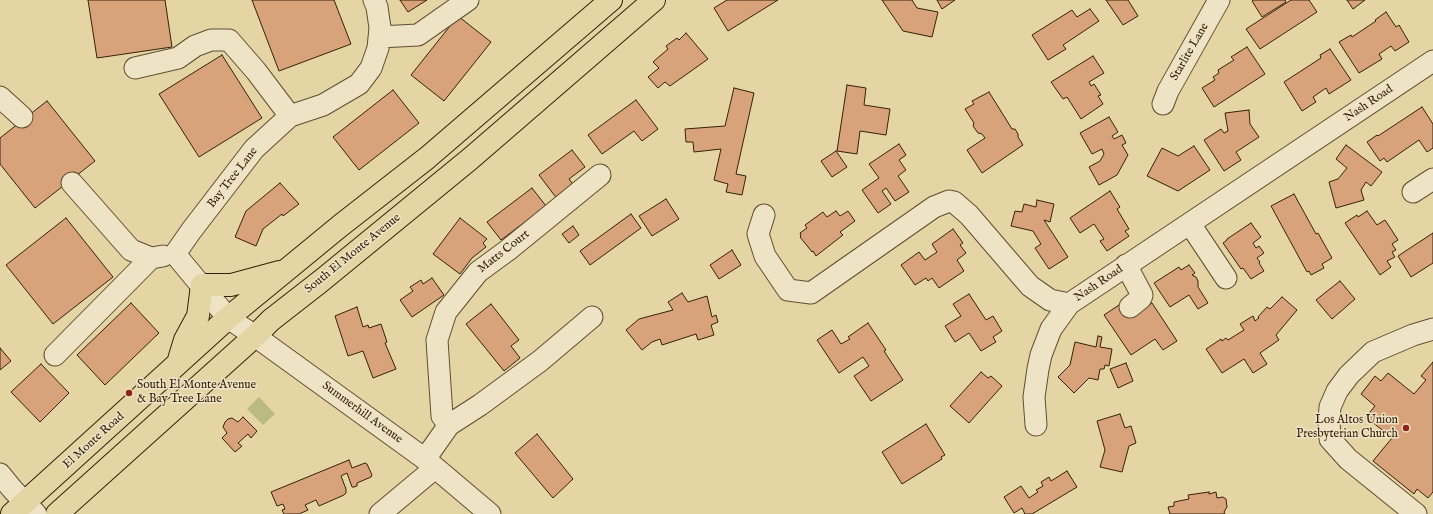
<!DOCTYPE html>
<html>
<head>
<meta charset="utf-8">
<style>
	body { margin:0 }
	canvas { display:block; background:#e5d4a4 }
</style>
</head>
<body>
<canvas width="1433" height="514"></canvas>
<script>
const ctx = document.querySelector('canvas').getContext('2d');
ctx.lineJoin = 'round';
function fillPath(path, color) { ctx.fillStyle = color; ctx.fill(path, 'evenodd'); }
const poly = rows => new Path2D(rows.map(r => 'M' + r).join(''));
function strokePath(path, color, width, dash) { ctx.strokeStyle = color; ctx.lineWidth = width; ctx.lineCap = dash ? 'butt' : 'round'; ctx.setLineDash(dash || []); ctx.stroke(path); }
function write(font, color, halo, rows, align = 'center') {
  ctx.font = font + ' "IM FELL English",serif'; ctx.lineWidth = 3; ctx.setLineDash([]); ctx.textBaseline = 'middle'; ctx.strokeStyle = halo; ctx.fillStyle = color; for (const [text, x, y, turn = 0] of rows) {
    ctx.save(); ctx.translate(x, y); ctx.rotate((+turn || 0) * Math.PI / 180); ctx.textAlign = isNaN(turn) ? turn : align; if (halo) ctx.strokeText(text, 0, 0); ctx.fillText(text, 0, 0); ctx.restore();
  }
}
fillPath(poly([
	[259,397,275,414,263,425,247,409]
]), '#babb82');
const building = poly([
	[88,0,165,0,172,47,97,58,88,0],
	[252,0,334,0,351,44,279,71,252,0],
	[400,0,427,0,408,12,400,0],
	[727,0,778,0,728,31,714,8,727,0],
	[882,0,912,0,917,8,938,12,932,37,903,31,882,0],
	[937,0,955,0,942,9,937,0],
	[1106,0,1128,0,1138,16,1123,25,1106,0],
	[1253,0,1285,0,1286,2,1262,17,1252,1,1253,0],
	[1291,0,1309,0,1317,12,1260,49,1246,29,1291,0],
	[1347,0,1365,0,1353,9,1347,0],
	[1090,9,1099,21,1063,45,1066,49,1048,60,1032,35,1072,10,1077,17,1090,9],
	[1386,12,1396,27,1399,25,1409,42,1395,51,1391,46,1379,54,1382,59,1359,73,1339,42,1351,35,1352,37,1376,21,1375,20,1386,12],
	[458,16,491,42,444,101,411,75,458,16],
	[686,33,708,59,670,86,665,82,658,88,648,77,659,68,653,62,668,49,666,46,677,38,679,40,686,33],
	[1247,47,1265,74,1214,107,1202,88,1215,80,1213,77,1219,73,1218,70,1234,60,1231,57,1247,47],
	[1330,49,1351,80,1329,94,1326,88,1313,97,1316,102,1302,111,1284,82,1321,58,1320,55,1330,49],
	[222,55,262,118,199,157,159,94,222,55],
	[1093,56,1104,73,1089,82,1091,86,1094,84,1101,95,1098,96,1103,104,1081,119,1067,97,1063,99,1051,82,1093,56],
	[847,85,866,88,864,105,890,109,886,135,860,131,857,154,837,151,847,85],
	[734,88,754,93,736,174,746,176,742,195,726,192,728,184,714,180,721,149,694,152,693,142,686,142,685,129,725,126,734,88],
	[393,90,419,123,359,170,333,137,393,90],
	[989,92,1012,129,1015,129,1018,134,1018,137,1023,145,982,173,967,150,985,138,982,134,978,133,973,126,974,123,965,109,974,104,972,101,989,92],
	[636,100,658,129,642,141,634,131,602,154,588,135,636,100],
	[47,101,95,161,35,208,0,164,0,138,47,101],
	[1422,107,1433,124,1433,148,1427,152,1419,140,1387,162,1384,158,1380,161,1367,142,1377,135,1378,136,1422,107],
	[1249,110,1250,124,1259,137,1236,152,1241,160,1224,171,1204,140,1221,129,1224,133,1228,131,1225,113,1249,110],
	[1109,117,1118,132,1112,136,1114,139,1122,135,1126,143,1122,145,1128,155,1117,175,1099,185,1089,167,1100,161,1104,154,1102,149,1092,154,1080,133,1109,117],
	[899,144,906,155,899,160,906,170,898,176,909,192,895,201,886,188,882,191,891,204,878,213,862,190,879,178,869,164,899,144],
	[1346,145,1382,172,1371,186,1366,182,1361,190,1364,200,1336,208,1329,182,1338,179,1347,168,1336,159,1346,145],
	[1194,146,1210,170,1178,191,1147,176,1162,148,1178,156,1194,146],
	[572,150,585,167,569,179,575,187,558,200,539,175,572,150],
	[836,151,847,167,832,177,821,161,836,151],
	[280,183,299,204,283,216,282,214,263,229,256,246,235,237,246,211,280,183],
	[532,188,546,206,501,240,487,222,532,188],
	[1110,191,1120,207,1117,209,1129,229,1125,231,1129,236,1107,251,1100,241,1104,239,1094,224,1080,233,1070,218,1110,191],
	[1294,194,1316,234,1318,233,1332,258,1322,264,1324,268,1311,275,1309,271,1307,272,1271,206,1294,194],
	[666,199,679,219,652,236,639,216,666,199],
	[1037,200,1054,204,1050,222,1044,220,1068,257,1049,269,1035,248,1041,244,1033,231,1011,226,1015,211,1022,212,1024,204,1036,207,1037,200],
	[836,211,840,216,848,211,855,221,840,232,843,235,816,256,813,251,812,252,800,237,801,236,800,233,807,228,805,225,823,212,827,217,836,211],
	[1367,211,1377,225,1385,220,1398,240,1392,244,1396,250,1392,252,1395,257,1387,261,1391,267,1380,275,1345,223,1357,215,1358,217,1367,211],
	[631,214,641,228,590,265,580,251,631,214],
	[66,218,113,277,53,324,6,265,66,218],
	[460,218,487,239,483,243,486,247,472,258,460,274,433,254,460,218],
	[1251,223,1261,237,1253,243,1256,248,1259,246,1264,253,1257,258,1260,262,1259,263,1264,271,1251,279,1243,268,1241,269,1223,243,1227,240,1227,239,1251,223],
	[573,226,579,235,569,243,562,234,573,226],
	[953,229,963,243,960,245,966,253,957,260,964,271,939,288,932,278,928,281,926,278,915,285,901,265,919,252,925,260,937,252,932,244,953,229],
	[1433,233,1433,263,1411,277,1398,256,1433,233],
	[732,250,741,265,719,279,710,265,732,250],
	[1189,265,1195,273,1192,275,1196,277,1198,281,1198,287,1208,303,1198,309,1189,295,1170,307,1154,283,1179,267,1181,270,1189,265],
	[432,278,444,295,412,317,400,300,413,291,410,287,421,280,423,284,432,278],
	[1340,281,1355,299,1332,319,1316,300,1340,281],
	[682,293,688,302,707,296,712,317,716,315,718,322,711,325,714,335,698,340,696,334,662,345,660,339,652,342,642,350,626,330,639,319,673,310,668,302,682,293],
	[969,294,986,320,993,316,1002,331,993,337,996,342,981,351,969,333,955,342,945,326,961,316,953,304,969,294],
	[1282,297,1297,310,1276,335,1279,340,1260,353,1267,364,1253,373,1244,359,1222,373,1206,349,1221,339,1222,341,1226,338,1228,340,1244,330,1240,324,1253,316,1255,321,1259,318,1258,317,1267,307,1270,309,1282,297],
	[131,303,159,333,105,385,77,355,131,303],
	[1122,303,1131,316,1152,303,1177,341,1163,350,1155,339,1131,355,1104,315,1122,303],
	[491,304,519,340,511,346,520,358,504,371,466,324,491,304],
	[357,307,363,327,368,325,369,328,381,324,387,342,385,343,396,369,373,378,363,351,348,356,335,316,357,307],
	[868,323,886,350,884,351,903,380,871,401,854,376,869,366,863,357,839,373,817,340,832,330,841,344,850,339,848,337,868,323],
	[1098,336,1102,337,1100,347,1112,349,1109,366,1105,365,1104,369,1100,369,1098,380,1089,378,1074,393,1058,377,1070,365,1075,342,1096,347,1098,336],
	[0,348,11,361,0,370,0,348],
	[1433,362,1433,492,1428,498,1417,489,1414,494,1373,461,1392,438,1366,417,1375,406,1361,394,1375,376,1381,381,1388,373,1414,394,1426,380,1421,376,1433,362],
	[1126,363,1133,381,1118,388,1110,369,1126,363],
	[41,364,69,393,40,422,11,392,41,364],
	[981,372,988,378,991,376,1002,386,969,423,950,406,981,372],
	[1120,414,1125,428,1131,426,1136,443,1129,446,1122,472,1100,467,1105,450,1097,421,1120,414],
	[243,417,257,431,251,438,248,434,238,443,242,446,235,452,222,438,227,433,223,427,225,422,228,419,232,418,238,422,243,417],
	[926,424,945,455,941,457,942,459,902,484,882,452,926,424],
	[537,434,573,479,553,498,515,453,537,434],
	[349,460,352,468,365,463,367,464,372,475,371,477,357,483,357,486,354,487,352,487,347,473,341,476,346,489,346,493,344,495,319,506,316,500,305,505,308,510,299,514,284,514,282,510,285,509,283,504,277,506,271,492,349,460],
	[1067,471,1077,487,1032,514,1025,514,1022,508,1014,513,1004,497,1021,486,1029,498,1038,492,1036,490,1043,486,1041,482,1049,477,1051,481,1067,471],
	[1209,492,1209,494,1216,492,1217,498,1223,497,1226,499,1227,507,1224,512,1225,514,1170,514,1168,507,1174,506,1174,502,1189,499,1188,495,1209,492]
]);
fillPath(building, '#d8a37a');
strokePath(building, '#35210b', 1);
const minor = poly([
	[379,37,418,35,468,0],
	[135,68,178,58,195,46,211,40,229,40,256,71,290,116],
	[0,97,22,117],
	[1163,104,1168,91,1219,0],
	[72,183,131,250,151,258,163,256],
	[1413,192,1433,179],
	[764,215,758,234,765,256,788,290,811,293,934,207,949,201,954,202,969,215,1030,286,1050,300,1069,304,1433,61],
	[1190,224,1226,278],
	[175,254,228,318,255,336,425,459,490,514],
	[175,254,191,231,254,149,290,116,323,105,359,84,371,68,378,48,380,28,377,7,374,0],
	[1126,265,1142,295,1141,298,1130,307],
	[55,355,151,258],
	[449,425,480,405,540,361,592,317],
	[1036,425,1034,397,1038,369,1041,355,1051,329,1069,304],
	[425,459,449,425,442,416,437,340,446,312,478,272,508,250,600,175],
	[0,474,13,490,36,514],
	[380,514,435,468],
	[1416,514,1348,459,1330,439,1329,421,1330,407,1337,391,1349,375,1373,352,1413,335,1433,329]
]);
const major = poly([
	[178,363,185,340,198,316,199,309,202,285,231,285,279,272],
	[12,514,228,318,340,226,427,158,611,0],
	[57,514,255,336,271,320,321,281,470,159,654,0]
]);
strokePath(minor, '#614e31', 23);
strokePath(major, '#35210b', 24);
strokePath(minor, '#eee3c4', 21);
strokePath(major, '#e5d4a4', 22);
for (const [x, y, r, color] of [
	[129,393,4,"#8f2418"],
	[1406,428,4,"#8f2418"]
]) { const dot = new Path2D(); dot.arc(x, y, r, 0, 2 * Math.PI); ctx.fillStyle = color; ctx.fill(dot); strokePath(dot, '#eee3c4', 1.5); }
write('12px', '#35210b', '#eee3c4', [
	["Starlite Lane",1190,52,-60],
	["Nash Road",1369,104,-34],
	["Bay Tree Lane",233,178,-52],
	["Matts Court",504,252,-38],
	["South El Monte Avenue",353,254,-39],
	["Nash Road",1099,284,-34],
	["Summerhill Avenue",362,413,36],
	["El Monte Road",94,441,-42]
]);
write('12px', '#35210b', '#eee3c4', [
	["South El Monte Avenue",137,386],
	["& Bay Tree Lane",137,400],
	["Los Altos Union",1398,421,"right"],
	["Presbyterian Church",1398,435,"right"]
], 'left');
</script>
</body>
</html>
